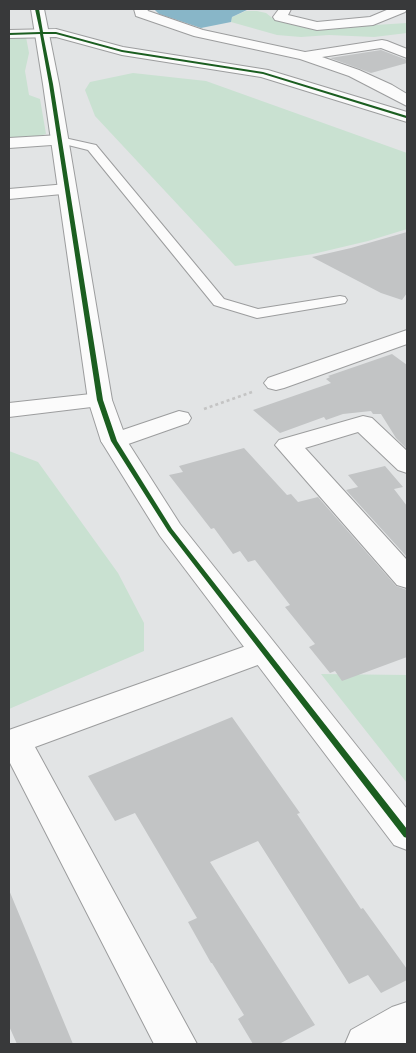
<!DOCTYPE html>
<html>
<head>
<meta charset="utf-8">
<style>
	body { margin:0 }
	#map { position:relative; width:416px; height:1053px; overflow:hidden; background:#e2e4e5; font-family:"Alegreya Sans",sans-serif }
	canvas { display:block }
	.frame { position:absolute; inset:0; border:10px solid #38393a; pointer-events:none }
</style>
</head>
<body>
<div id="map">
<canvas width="416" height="1053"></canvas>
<div class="frame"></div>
</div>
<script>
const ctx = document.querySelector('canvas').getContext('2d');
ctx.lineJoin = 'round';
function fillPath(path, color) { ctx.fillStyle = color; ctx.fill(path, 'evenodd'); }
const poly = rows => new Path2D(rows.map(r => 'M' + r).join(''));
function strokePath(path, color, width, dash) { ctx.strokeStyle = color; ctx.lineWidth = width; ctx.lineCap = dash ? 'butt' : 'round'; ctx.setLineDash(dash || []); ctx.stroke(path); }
fillPath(poly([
	[246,11,257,11,266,13,275,20,311,29,407,23,407,33,374,37,329,35,301,37,277,35,231,22,232,17],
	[26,37,29,53,25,71,29,95,40,99,46,134,31,138,9,139,9,38],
	[133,73,206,81,407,153,407,229,368,241,313,254,235,266,95,116,85,90,90,82],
	[9,451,38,462,118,573,144,623,144,651,9,709],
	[321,674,407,675,407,783]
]), '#c9e1d1');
fillPath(poly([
	[154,9,249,9,232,17,231,22,201,28,159,14]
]), '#88b6c8');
fillPath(poly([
	[381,50,407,60,407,63,371,73,330,58],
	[407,232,407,293,402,300,381,293,312,257,351,248],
	[392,354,407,365,407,449,396,438,381,414,373,414,371,411,343,414,326,420,324,417,280,433,253,410,331,383,326,379,330,377,328,376],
	[244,448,287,495,291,494,298,502,318,497,396,586,407,590,407,657,342,681,335,671,330,673,309,647,315,644,285,607,290,605,255,560,248,562,240,551,233,554,214,528,211,529,169,475,183,472,179,466],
	[385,466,403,487,394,489,407,506,407,557,346,490,358,487,348,475],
	[232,717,300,813,297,814,361,909,363,908,407,969,407,980,381,993,368,975,349,984,258,841,210,862,315,1025,279,1044,253,1044,238,1019,244,1015,212,963,211,963,188,922,197,918,135,813,115,821,88,776],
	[9,890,73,1044,17,1044,9,1026]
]), '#c2c4c5');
const lane = poly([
	[60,137,96,145,224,299,258,309,340,296,345,297,347,300,345,303,340,304,257,318,214,305,88,150,56,142,54,140,56,138,60,137]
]);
const street = poly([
	[134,9,147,9,148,11,203,30,305,52,382,40,387,41,407,49,407,58,381,48,322,57,359,70,392,85,407,94,407,106,349,76,300,59,194,36,136,16,134,9],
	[279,9,291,9,288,15,317,22,370,17,389,9,407,9,405,12,373,25,317,30,275,20,273,17,279,9],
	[56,29,123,47,268,70,407,112,407,122,261,77,122,55,56,37,9,38,9,30,56,29],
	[60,135,66,136,68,140,66,144,9,148,9,138,60,135],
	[67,184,73,185,76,189,73,193,9,199,9,189,67,184],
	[407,330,407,344,284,388,276,390,268,388,264,383,268,378,407,330],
	[100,393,108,395,112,400,108,405,9,417,9,403,100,393],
	[179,411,188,413,191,418,188,423,114,449,105,446,101,441,105,436,179,411],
	[363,416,372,418,407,451,407,473,398,470,358,432,305,448,407,560,407,588,397,585,275,445,279,440,363,416],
	[263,640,274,643,278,651,274,659,35,747,197,1044,154,1044,9,761,9,730,263,640],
	[407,1002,407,1043,345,1044,351,1030,392,1007,407,1002]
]);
const secondary = poly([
	[31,9,44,9,59,84,112,400,127,441,180,524,407,809,407,850,394,845,160,536,101,441,88,400,43,84,31,9]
]);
strokePath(lane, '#9c9d9e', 2);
strokePath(street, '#9c9d9e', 2);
strokePath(secondary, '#9c9d9e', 2);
strokePath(poly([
	[204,409,252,392]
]), '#c4c4c4', 2.5, [3, 3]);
fillPath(lane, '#fbfbfb');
fillPath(street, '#fbfbfb');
fillPath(secondary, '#fbfbfb');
fillPath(poly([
	[35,9,39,9,43,32,56,32,122,50,263,72,407,116,407,118,406,118,263,74,122,52,56,34,43,34,53,84,103,400,117,441,172,529,407,829,407,838,404,837,168,531,111,441,97,400,49,84,40,34,9,35,9,33,40,32,35,9]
]), '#1b5e20');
</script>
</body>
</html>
